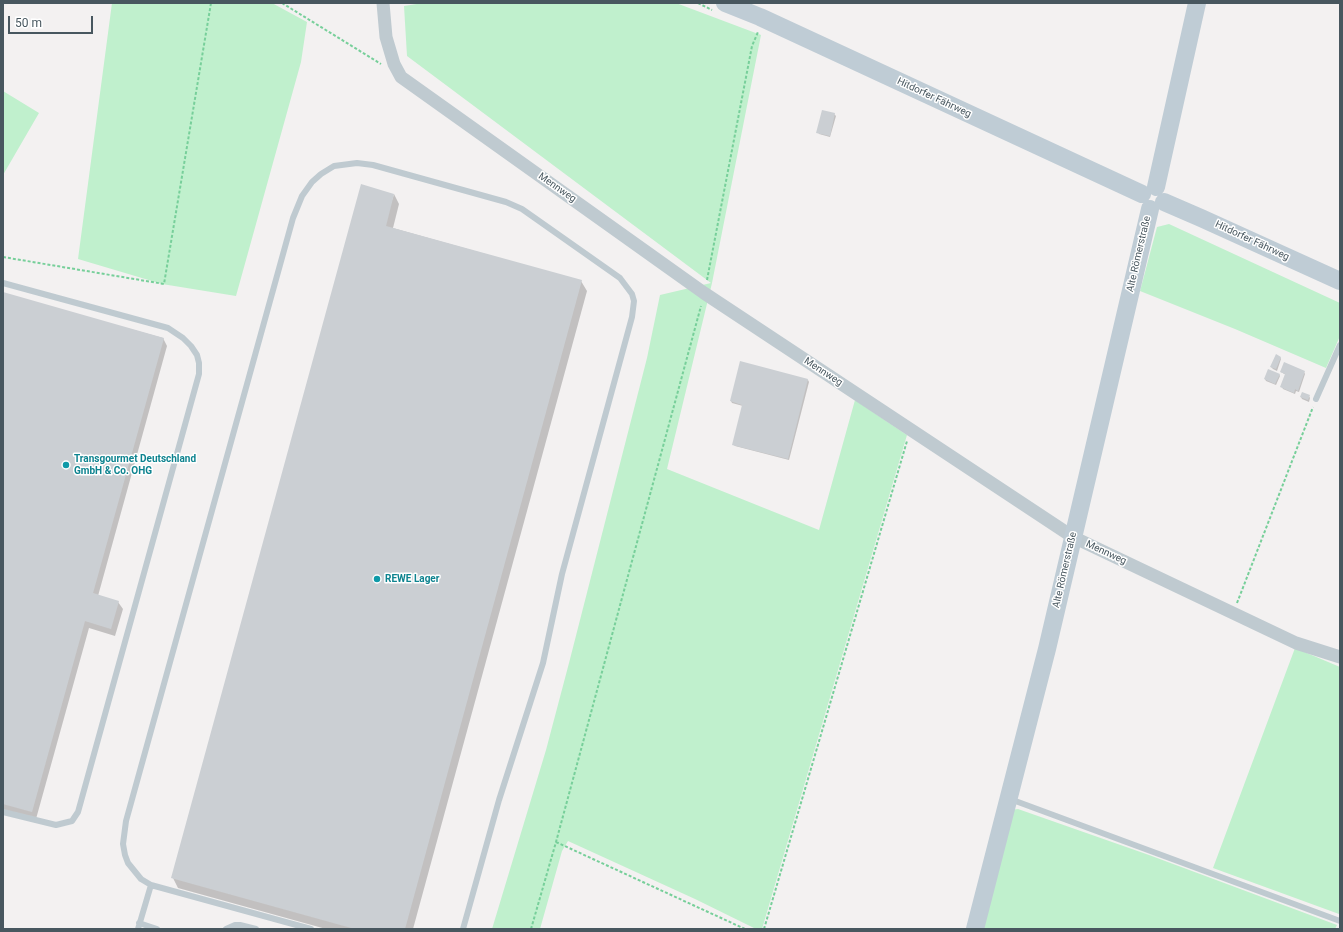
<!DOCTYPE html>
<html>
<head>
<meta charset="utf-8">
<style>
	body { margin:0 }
	#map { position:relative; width:1343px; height:932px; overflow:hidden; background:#f3f1f1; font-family:Roboto,sans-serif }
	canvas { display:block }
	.frame { position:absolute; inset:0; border:4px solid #48575f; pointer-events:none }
	.scale { position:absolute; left:8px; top:16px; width:85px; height:18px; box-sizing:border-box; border:2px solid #48575f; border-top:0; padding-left:5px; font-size:12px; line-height:14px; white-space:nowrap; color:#48575f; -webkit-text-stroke:3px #fff; paint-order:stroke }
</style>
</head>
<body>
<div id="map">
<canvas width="1343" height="932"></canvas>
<div class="frame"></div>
<div class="scale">50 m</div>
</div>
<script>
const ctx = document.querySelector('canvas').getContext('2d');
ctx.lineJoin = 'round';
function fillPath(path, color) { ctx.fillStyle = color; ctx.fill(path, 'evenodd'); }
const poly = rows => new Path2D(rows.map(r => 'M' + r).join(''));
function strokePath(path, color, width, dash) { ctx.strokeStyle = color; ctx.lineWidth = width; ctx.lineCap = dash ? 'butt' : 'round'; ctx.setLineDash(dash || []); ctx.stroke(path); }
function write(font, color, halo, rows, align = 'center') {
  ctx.font = font + ' Roboto,sans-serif'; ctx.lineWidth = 3; ctx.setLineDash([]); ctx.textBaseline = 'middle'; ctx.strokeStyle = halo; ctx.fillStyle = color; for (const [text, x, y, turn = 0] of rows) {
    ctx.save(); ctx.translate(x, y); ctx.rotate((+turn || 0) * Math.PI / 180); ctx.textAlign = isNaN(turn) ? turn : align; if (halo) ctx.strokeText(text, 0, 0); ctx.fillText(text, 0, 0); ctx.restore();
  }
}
fillPath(poly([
	[112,3,272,3,307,22,301,62,236,296,162,284,78,259],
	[423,3,676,3,761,35,712,283,667,469,819,530,855,400,907,435,762,929,756,929,695,899,568,841,562,851,540,929,492,929,546,750,569,663,647,358,660,295,711,283,407,56,404,6],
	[3,91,39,113,3,175],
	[1169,224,1340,303,1340,336,1326,368,1235,329,1140,291,1157,227],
	[1295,648,1340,667,1339,914,1213,868],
	[1018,809,1149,855,1337,925,1335,929,983,929,1010,810]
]), '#c0f0cd');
fillPath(poly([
	[834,114,836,116,830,137,819,134,818,132],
	[394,194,399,204,393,228,581,281,587,291,413,929,326,929,178,888,173,878],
	[3,294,163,338,167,346,98,596,118,602,123,609,115,636,89,628,36,819,3,810],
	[1280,357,1281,359,1277,371,1273,369,1271,367],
	[1281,372,1304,372,1305,374,1299,392,1296,391,1295,394,1283,389,1282,387,1286,375],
	[1279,374,1280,376,1276,385,1266,381,1265,379],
	[808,380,809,382,789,460,735,446,733,444,743,406,732,403,731,401],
	[1309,396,1310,398,1309,402,1302,399,1301,397]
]), '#0003');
fillPath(poly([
	[822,110,835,113,830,136,816,133],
	[361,184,394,194,386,226,582,280,405,929,355,929,171,878],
	[3,292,164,338,93,593,119,601,111,629,85,621,32,812,3,804],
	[1276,354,1281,357,1276,369,1270,367],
	[740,361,808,379,788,459,732,445,742,405,730,401],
	[1284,362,1305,371,1298,391,1295,389,1294,393,1280,387,1285,374,1280,372],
	[1268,369,1280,374,1275,384,1264,379],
	[1302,392,1310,395,1308,400,1300,397]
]), '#cbcfd3');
strokePath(poly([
	[282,3,381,64],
	[698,3,712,10],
	[3,257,164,284,211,3],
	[707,280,752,46,758,32],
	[1237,603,1313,407],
	[556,842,745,929],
	[531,929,556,842,701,306],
	[764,929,907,441]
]), '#77cf9a', 2, [3, 2]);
strokePath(poly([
	[3,283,168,328,183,338,191,346,197,355,199,363,199,374,78,812,72,821,56,825,3,812],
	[1316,399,1340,345],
	[1010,799,1340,921],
	[139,923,157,929],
	[138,929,151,885],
	[226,929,235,925,240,925,256,929],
	[311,929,151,885,141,879,128,863,125,855,123,844,126,821,293,218,302,196,312,182,321,174,334,166,357,163,373,165,506,202,522,209,620,278,632,294,634,301,632,317,562,574,543,663,499,800,463,929]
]), '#bfcad0', 6);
strokePath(poly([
	[383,3,386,37,394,64,401,77,704,293,1073,537,1296,643,1340,657]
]), '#bfcad0', 13);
strokePath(poly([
	[725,3,760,17,1142,194],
	[1156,187,1197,3],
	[1164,202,1201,218,1340,281],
	[975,929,1047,649,1150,209]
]), '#bfccd5', 18);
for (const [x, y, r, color] of [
	[66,465,4,"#0f9aa8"],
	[377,579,4,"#0f9aa8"]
]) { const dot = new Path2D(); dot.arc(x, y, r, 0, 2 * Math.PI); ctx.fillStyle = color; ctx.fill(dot); strokePath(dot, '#fff', 1.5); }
write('10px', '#48575f', '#fff', [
	["Hitdorfer Fährweg",934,98,25],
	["Mennweg",557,188,35],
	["Hitdorfer Fährweg",1252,241,25],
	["Alte Römerstraße",1139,254,-77],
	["Mennweg",823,372,33],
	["Mennweg",1106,553,25],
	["Alte Römerstraße",1065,570,-77]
]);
write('bold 10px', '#0d838f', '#fff', [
	["Transgourmet Deutschland",74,459],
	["GmbH & Co. OHG",74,471],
	["REWE Lager",385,579]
], 'left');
</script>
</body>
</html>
